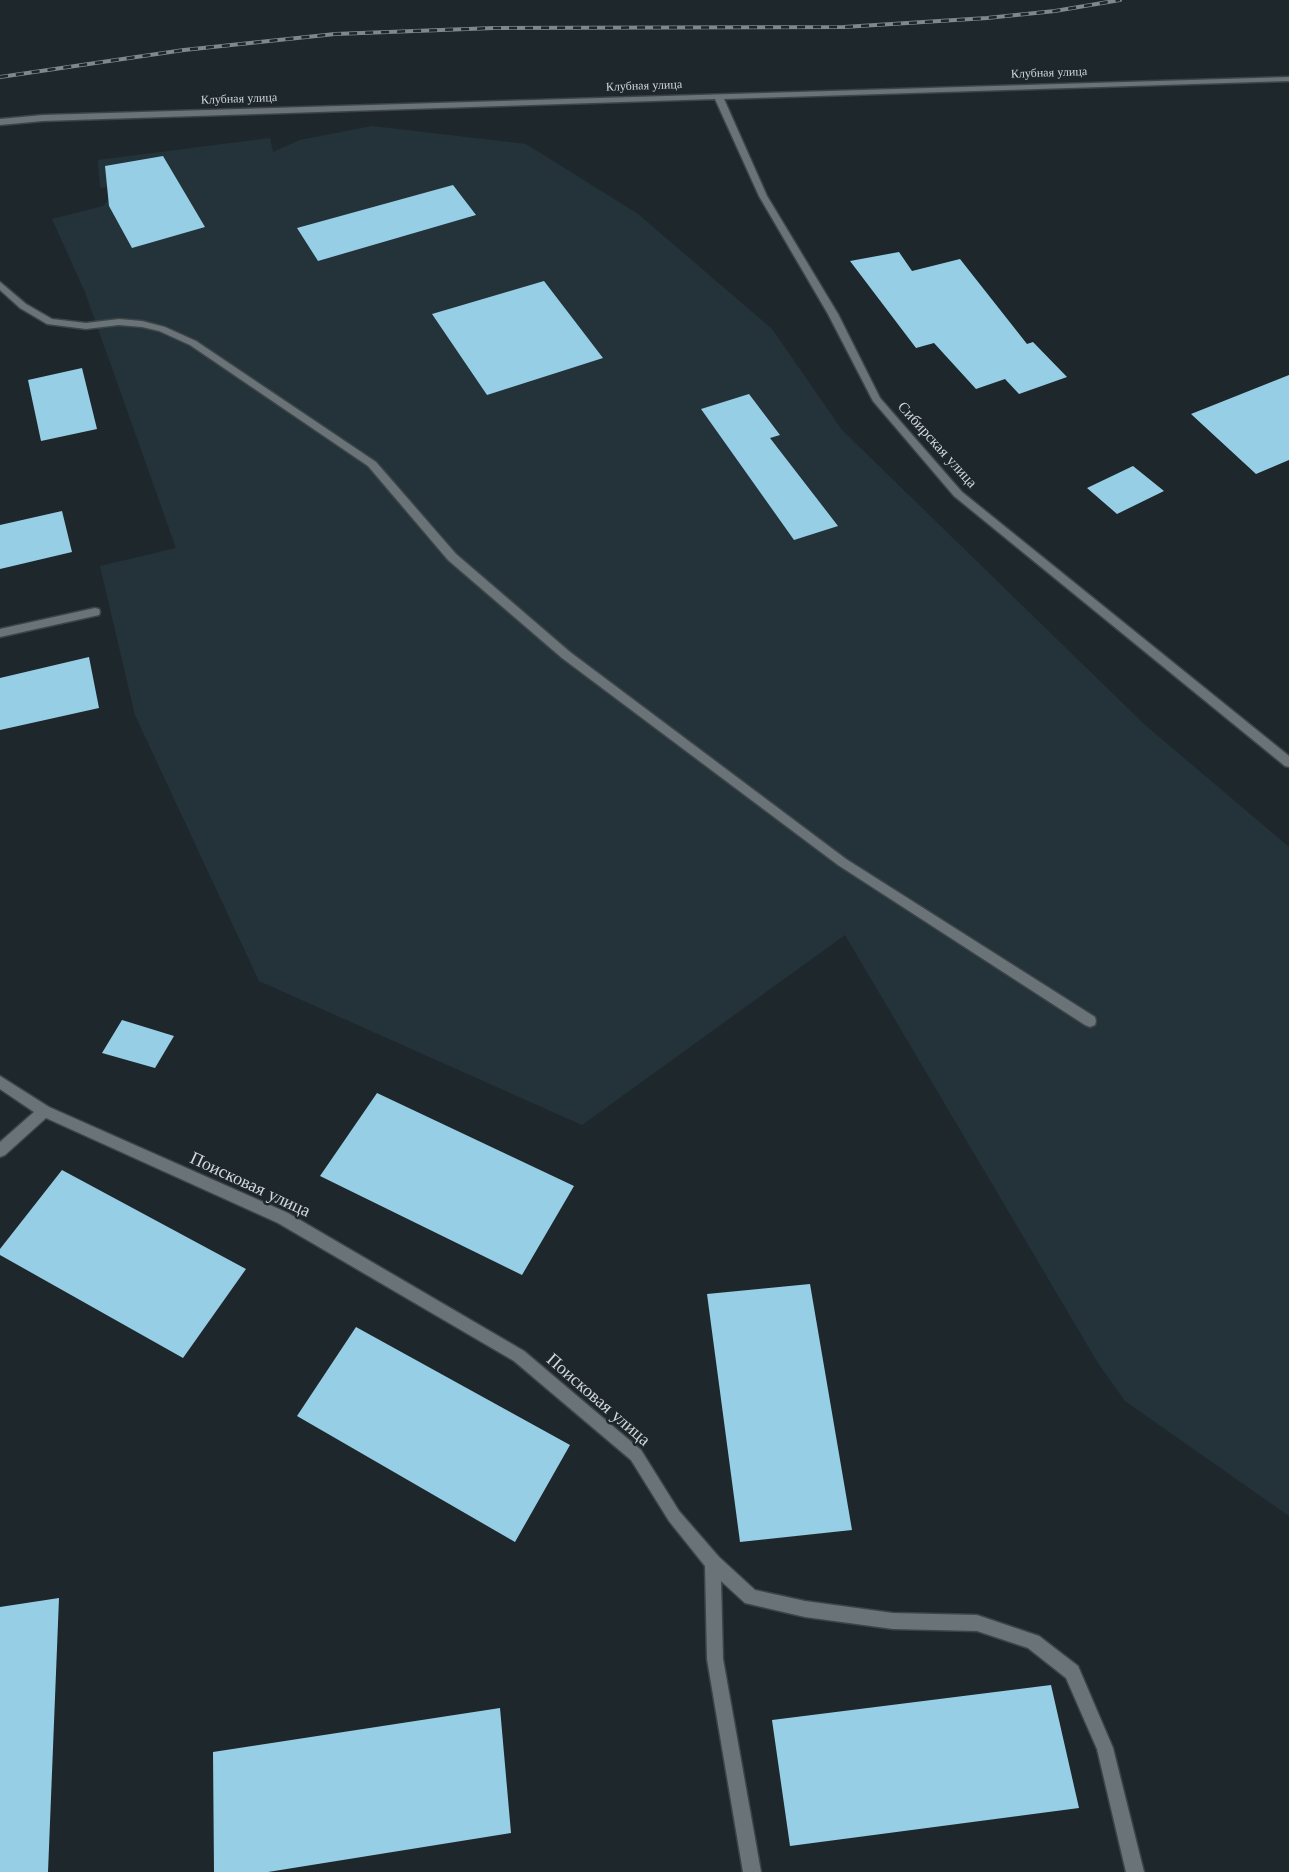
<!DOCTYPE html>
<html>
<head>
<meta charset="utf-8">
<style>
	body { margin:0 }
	canvas { display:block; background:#1e272b }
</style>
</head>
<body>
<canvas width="1289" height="1872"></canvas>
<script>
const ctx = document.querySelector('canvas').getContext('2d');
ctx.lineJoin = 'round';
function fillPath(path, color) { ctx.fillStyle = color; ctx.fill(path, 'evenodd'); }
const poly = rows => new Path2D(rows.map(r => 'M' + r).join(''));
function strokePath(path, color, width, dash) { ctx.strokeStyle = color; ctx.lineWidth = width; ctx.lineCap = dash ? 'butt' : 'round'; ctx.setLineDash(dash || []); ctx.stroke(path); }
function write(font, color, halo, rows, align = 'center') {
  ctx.font = font + ' "Libre Baskerville",serif'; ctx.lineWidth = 5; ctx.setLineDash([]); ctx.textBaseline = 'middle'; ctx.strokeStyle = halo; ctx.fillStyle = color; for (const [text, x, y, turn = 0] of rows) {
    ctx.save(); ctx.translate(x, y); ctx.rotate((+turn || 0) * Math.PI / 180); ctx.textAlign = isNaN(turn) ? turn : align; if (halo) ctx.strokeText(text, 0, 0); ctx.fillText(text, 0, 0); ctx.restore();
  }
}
fillPath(poly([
	[372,126,526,144,638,214,772,329,842,430,1145,725,1289,847,1289,1516,1125,1401,1098,1363,845,935,582,1125,259,981,135,715,100,566,176,548,85,292,52,219,103,206,120,186,100,188,98,160,270,138,273,152,300,140]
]), '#24333a');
fillPath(poly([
	[163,156,205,227,132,248,109,206,105,166],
	[453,185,476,215,318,261,297,228],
	[899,252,912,271,960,259,1027,344,1033,342,1067,377,1019,394,1005,379,976,389,934,343,916,348,850,261],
	[544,281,603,358,487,395,432,314],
	[82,368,97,429,41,441,28,380],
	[1289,375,1289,460,1256,474,1191,414],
	[749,394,780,435,770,438,838,526,794,540,701,409],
	[1133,466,1164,491,1117,514,1087,488],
	[62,511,72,552,0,569,0,525],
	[89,657,99,708,0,730,0,678],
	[122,1020,174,1036,155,1068,102,1053],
	[377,1093,574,1186,522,1275,320,1176],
	[62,1170,246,1269,183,1358,0,1255,0,1249],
	[810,1284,852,1530,740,1542,707,1294],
	[356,1327,570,1445,515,1542,297,1416],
	[59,1598,48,1872,0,1872,0,1607],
	[1051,1685,1079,1808,790,1846,772,1720],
	[500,1708,511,1833,268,1872,214,1872,213,1752]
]), '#96cee6');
const minor = poly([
	[1289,77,1289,81,724,99,767,196,838,314,880,398,962,492,1289,756,1289,767,1285,766,954,496,873,401,828,314,759,196,715,99,43,121,0,125,0,119,43,115,1289,77],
	[0,282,26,304,52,319,86,323,119,319,142,321,165,327,196,341,376,462,456,554,570,652,846,859,1095,1017,1096,1021,1095,1025,1090,1027,1085,1025,838,865,562,658,448,560,368,466,190,345,159,331,142,327,119,325,86,329,47,324,20,308,0,290,0,282],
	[95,608,99,609,100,612,99,615,0,637,0,629,95,608],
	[0,1076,49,1107,288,1213,524,1351,641,1450,679,1511,719,1557,755,1590,805,1601,893,1613,977,1615,1039,1636,1078,1666,1113,1748,1144,1872,1126,1872,1097,1749,1066,1678,1028,1648,977,1631,893,1629,805,1617,745,1603,721,1581,723,1659,761,1872,743,1872,707,1659,705,1566,669,1521,631,1460,514,1361,278,1223,46,1118,5,1155,0,1157,0,1142,34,1112,0,1089,0,1076]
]);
strokePath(minor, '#3c4446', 3);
fillPath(minor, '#697378');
const rail = poly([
	[0,77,184,50,335,34,494,28,844,27,987,18,1055,11,1120,0]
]);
strokePath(rail, '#81888b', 4);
strokePath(rail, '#1e272b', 2.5, [8]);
write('12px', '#d1d7d9', '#1e272b', [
	["Клубная улица",1049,73,-2],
	["Клубная улица",644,86,-2],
	["Клубная улица",239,99,-2]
]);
write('15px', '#d1d7d9', '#1e272b', [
	["Сибирская улица",937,445,48]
]);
write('18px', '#d1d7d9', '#1e272b', [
	["Поисковая улица",250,1185,25],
	["Поисковая улица",598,1400,41]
]);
</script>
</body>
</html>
